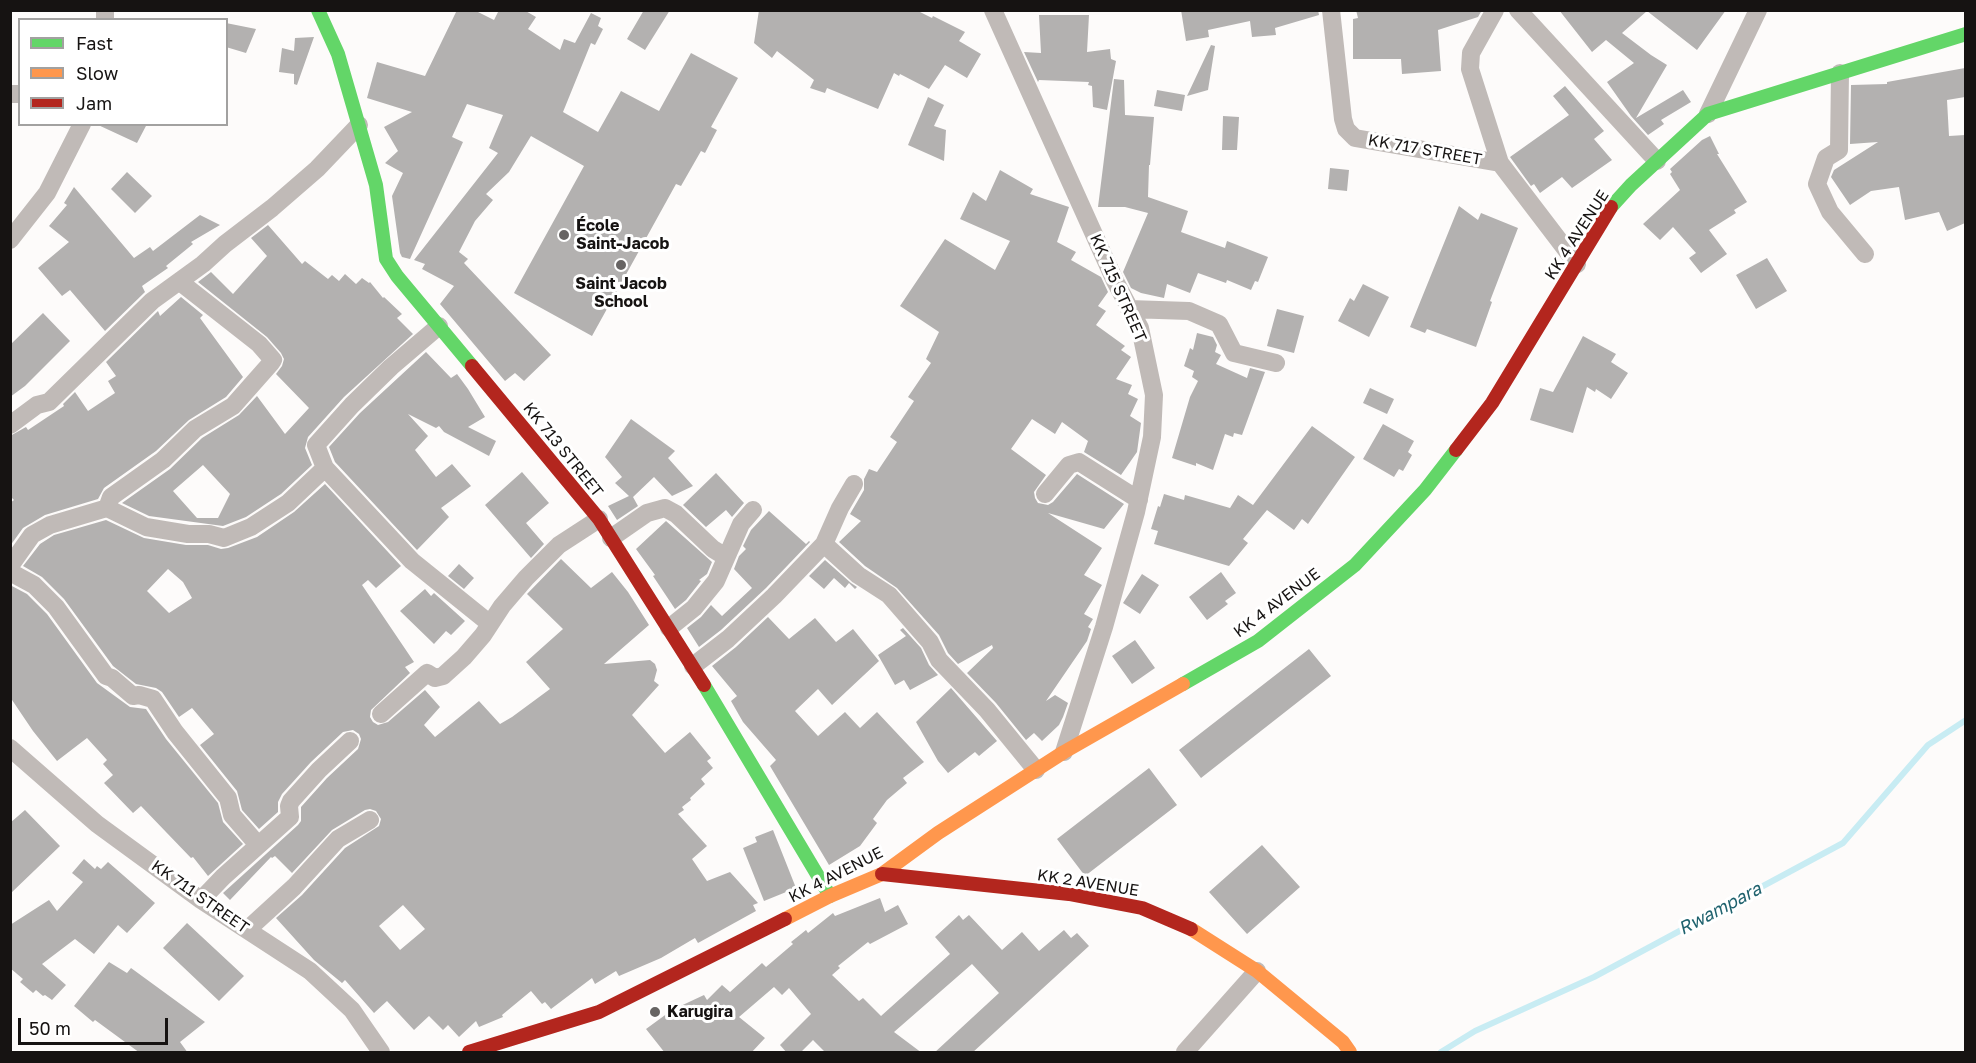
<!DOCTYPE html>
<html>
<head>
<meta charset="utf-8">
<style>
	body { margin:0 }
	#map { position:relative; width:1976px; height:1063px; overflow:hidden; background:#fdfbfa; font-family:"Golos Text",sans-serif }
	canvas { display:block }
	.frame { position:absolute; inset:0; border:12px solid #161312; pointer-events:none }
	.legend { position:absolute; left:18px; top:18px; width:210px; height:108px; box-sizing:border-box; background:#fff; border:2px solid #a2a1a0; margin:0; padding:8px 10px; list-style:none; font-size:18px; color:#161312 }
	.legend li { display:flex; align-items:center; gap:12px; height:30px }
	.legend b { width:30px; border:2px solid #a2a1a0 }
	.scale { position:absolute; left:18px; top:1018px; width:150px; height:27px; box-sizing:border-box; border:3px solid #161312; border-top:0; padding-left:8px; font-size:18px; line-height:21px; white-space:nowrap; color:#161312; -webkit-text-stroke:4px #fff; paint-order:stroke }
</style>
</head>
<body>
<div id="map">
<canvas width="1976" height="1063"></canvas>
<div class="frame"></div>
<ul class="legend">
<li><b style="height:8px;background:#63d668"></b>Fast</li>
<li><b style="height:8px;background:#ff974d"></b>Slow</li>
<li><b style="height:8px;background:#b3261e"></b>Jam</li>
</ul>
<div class="scale">50 m</div>
</div>
<script>
const ctx = document.querySelector('canvas').getContext('2d');
ctx.lineJoin = 'round';
const poly = rows => new Path2D(rows.map(r => 'M' + r).join(''));
function strokePath(path, color, width, dash) { ctx.strokeStyle = color; ctx.lineWidth = width; ctx.lineCap = dash ? 'butt' : 'round'; ctx.setLineDash(dash || []); ctx.stroke(path); }
function fillPath(path, color) { ctx.fillStyle = color; ctx.fill(path, 'evenodd'); }
function write(font, color, halo, rows, align = 'center') {
  ctx.font = font + ' "Golos Text",sans-serif'; ctx.lineWidth = 6; ctx.setLineDash([]); ctx.textBaseline = 'middle'; ctx.strokeStyle = halo; ctx.fillStyle = color; for (const [text, x, y, turn = 0] of rows) {
    ctx.save(); ctx.translate(x, y); ctx.rotate((+turn || 0) * Math.PI / 180); ctx.textAlign = isNaN(turn) ? turn : align; if (halo) ctx.strokeText(text, 0, 0); ctx.fillText(text, 0, 0); ctx.restore();
  }
}
strokePath(poly([
	[1441,1052,1475,1031,1594,977,1843,843,1928,745,1966,720]
]), '#c8ecf3', 6);
fillPath(poly([
	[457,10,474,10,494,20,499,10,524,10,536,17,528,29,560,50,564,39,575,43,591,13,601,18,598,26,603,29,595,45,591,43,563,112,598,132,621,91,659,111,691,53,738,78,711,127,717,130,705,153,701,151,681,186,676,184,592,336,514,293,584,166,531,136,509,172,486,194,493,200,475,221,459,252,468,259,464,263,551,355,524,381,515,373,505,381,440,304,454,286,422,269,425,264,414,260,498,153,489,148,503,115,467,104,452,137,463,142,410,259,402,257,400,253,392,196,403,173,385,163,398,151,384,127,412,112,367,98,377,62,425,76],
	[644,10,670,10,645,50,627,39],
	[759,10,916,10,932,18,933,16,965,32,959,41,981,54,967,78,945,65,929,89,900,74,899,76,894,73,878,109,827,88,825,93,810,88,814,80,777,51,772,58,754,43],
	[1181,10,1318,10,1319,15,1275,28,1276,35,1252,37,1250,21,1208,30,1209,37,1186,41],
	[1356,10,1482,10,1478,17,1438,30,1441,71,1402,74,1401,59,1353,59,1353,19,1358,18],
	[1559,10,1726,10,1697,50,1647,11,1622,33,1651,55,1667,65,1636,118,1683,90,1691,102,1661,120,1664,124,1648,135,1631,116,1607,82,1634,63,1606,40,1592,52],
	[1039,15,1089,15,1087,52,1110,49,1111,59,1116,61,1107,110,1093,107,1092,86,1088,85,1089,82,1039,80,1038,82,1024,52,1041,53],
	[226,23,256,29,246,53,226,47],
	[314,37,297,85,294,84,294,74,279,72,282,48,294,51,295,38],
	[1211,45,1215,46,1208,90,1187,96],
	[1965,68,1965,97,1947,100,1949,136,1965,135,1965,223,1947,231,1939,212,1905,220,1899,187,1871,191,1850,205,1831,177,1834,170,1878,142,1850,144,1851,85,1887,84,1887,82],
	[1114,79,1124,80,1125,115,1154,117,1150,165,1149,165,1148,197,1188,211,1181,232,1225,248,1227,241,1268,257,1258,282,1255,281,1251,290,1227,280,1226,283,1198,273,1190,293,1167,284,1164,298,1141,293,1131,288,1123,272,1148,213,1125,207,1098,207],
	[1565,86,1604,131,1594,139,1612,160,1572,188,1562,177,1540,193,1534,184,1531,186,1510,157,1569,115,1553,96],
	[1157,90,1185,95,1182,111,1154,106],
	[928,97,944,105,934,126,946,130,944,161,908,145],
	[1223,116,1239,117,1237,150,1222,150],
	[96,124,147,124,137,143],
	[1710,136,1719,154,1717,154,1747,202,1734,210,1736,213,1709,230,1727,254,1701,273,1689,258,1696,253,1673,227,1660,240,1643,224,1680,190,1670,174,1672,172,1670,169,1702,140],
	[1330,168,1349,170,1347,191,1328,189],
	[1000,170,1033,189,1030,194,1069,207,1057,242,1076,252,1071,260,1101,277,1108,292,1098,306,1106,311,1096,325,1125,346,1121,350,1131,357,1116,379,1132,385,1128,394,1138,399,1130,416,1141,423,1137,452,1121,475,1084,452,1088,441,1062,422,1055,434,1032,419,1011,449,1046,475,1034,492,1035,498,1038,503,1048,505,1053,502,1077,474,1124,504,1104,529,1048,513,1102,548,1084,575,1102,585,1084,614,1093,619,1088,627,1091,629,1087,641,1046,701,1055,695,1068,703,1063,717,1059,725,1042,741,1034,733,1026,740,996,703,967,673,993,648,992,645,958,664,948,653,939,635,897,588,865,566,839,542,861,521,850,514,864,490,864,479,869,469,877,472,897,442,890,437,914,401,908,397,931,363,926,359,939,332,900,306,945,239,995,270,1010,241,960,219,973,192,986,201],
	[127,172,152,196,135,213,111,189],
	[74,187,134,258,150,247,153,251,200,215,220,225,191,242,193,244,166,266,168,268,142,286,145,292,105,331,70,290,62,296,38,268,69,242,49,226,67,205,64,203],
	[1459,206,1478,220,1481,213,1518,228,1490,301,1492,302,1476,347,1427,329,1425,333,1410,327],
	[268,225,302,264,305,261,328,279,332,275,339,281,345,274,356,284,362,278,369,283,370,282,383,298,384,297,402,314,397,318,413,334,344,397,308,437,305,448,312,465,281,494,246,517,223,526,149,516,122,503,170,469,202,438,239,415,257,396,285,434,309,408,276,374,282,366,284,359,281,353,267,337,198,282,211,272,233,294,267,256,251,238],
	[203,465,230,494,218,518,197,518,173,491],
	[1767,258,1787,291,1756,309,1736,275],
	[1363,284,1389,297,1369,337,1338,321,1350,298,1354,301],
	[181,297,203,315,200,318,243,377,226,397,189,420,156,451,104,488,98,499,45,515,23,528,10,546,10,503,14,500,10,496,10,436,26,427,28,430,64,406,63,404,75,392,88,411,115,393,108,381,116,376,106,362,158,311,160,316],
	[1277,309,1304,316,1294,353,1267,346],
	[43,313,70,341,25,386,10,397,10,345],
	[1197,333,1213,337,1217,345,1215,352,1221,355,1216,364,1247,378,1250,368,1265,372,1242,435,1234,433,1233,437,1225,434,1213,470,1196,463,1196,466,1172,458,1190,397,1198,381,1192,377,1194,371,1184,366,1190,348,1193,350],
	[1583,336,1616,354,1611,362,1628,373,1611,399,1596,389,1595,392,1587,387,1573,433,1530,420,1540,388,1553,392],
	[426,352,451,378,457,374,468,389,485,417,468,427,496,441,489,456,444,432,439,426,436,428,408,414,428,436,415,450,436,477,452,464,471,486,441,508,449,517,417,550,335,462,329,447,360,413],
	[1370,388,1394,399,1387,414,1363,403],
	[631,419,675,451,668,458,693,486,672,496,654,477,633,497,638,506,617,520,608,506,629,496,615,483,622,477,605,457],
	[1383,424,1414,441,1408,452,1412,455,1403,471,1399,469,1394,477,1363,459],
	[1312,426,1355,457,1308,524,1302,519,1294,530,1267,510,1243,539,1248,543,1229,566,1154,544,1158,531,1151,529,1158,506,1160,507,1164,494,1184,500,1185,495,1230,508,1238,495,1253,505],
	[522,472,549,503,526,523,544,544,531,558,485,505],
	[716,473,744,503,732,517,726,510,706,527,683,505],
	[325,484,401,566,376,588,368,580,362,585,414,662,405,667,410,673,371,710,370,717,373,722,378,725,388,722,425,690,440,707,424,725,435,737,479,701,500,724,512,717,550,689,526,662,563,629,527,594,561,559,591,588,612,572,628,592,649,625,604,664,650,660,655,664,657,670,654,681,659,685,632,715,665,753,690,732,711,758,707,761,713,768,701,779,705,784,690,798,691,800,682,807,684,810,678,814,707,846,692,859,707,881,730,872,758,903,753,905,756,911,698,943,695,938,661,958,619,976,616,971,595,984,592,978,551,1009,545,1002,542,1004,531,991,502,1015,503,1017,479,1027,476,1021,459,1037,448,1025,443,1030,429,1016,414,1030,387,1001,374,1013,345,980,342,983,314,960,276,918,302,895,345,848,379,826,381,819,376,811,370,809,365,810,332,830,292,873,275,856,272,858,271,857,230,900,223,893,298,825,301,821,301,807,327,778,358,749,361,739,359,734,353,730,343,732,311,762,282,794,278,802,278,812,259,829,242,810,237,791,200,745,214,734,192,708,179,717,162,692,156,688,136,684,113,666,64,599,42,577,23,566,40,544,54,535,106,520,144,538,186,545,208,545,221,549,228,548,257,537,294,512],
	[168,569,183,582,192,598,169,613,147,591],
	[403,905,425,929,400,950,379,926],
	[769,511,806,544,809,541,810,542,766,588,721,630,699,647,687,628,701,617,711,605,722,616,752,588,734,569,739,556,746,549,743,546,751,530],
	[666,521,712,562,707,574,699,580,701,581,686,600,675,609,653,576,655,575,636,549],
	[825,560,851,583,857,587,855,589,849,583,845,588,834,578,824,589,809,576],
	[459,564,474,578,464,589,448,576],
	[1221,572,1236,593,1225,601,1228,604,1207,620,1189,597],
	[1142,574,1159,585,1140,614,1123,603],
	[10,585,27,594,47,614,97,683,130,707,146,709,166,739,218,803,223,822,243,844,208,876,193,857,191,858,141,806,133,813,104,783,113,775,103,764,107,760,87,738,57,761,33,731,10,697],
	[425,589,431,596,434,593,465,621,451,635,446,631,434,644,400,611],
	[768,617,789,639,815,618,836,642,853,629,879,661,832,705,818,689,795,711,818,736,845,712,860,728,877,712,924,762,903,778,907,783,887,800,873,819,877,823,860,846,829,865,770,766,776,760,743,722,731,701,737,696,712,666,736,647],
	[903,628,921,648,929,665,938,675,910,690,904,680,895,685,878,655,906,636,900,630],
	[1135,640,1155,668,1132,684,1112,656],
	[1309,649,1331,676,1201,778,1179,750],
	[951,688,997,741,979,756,975,752,948,773,938,761,916,722],
	[1149,768,1177,805,1085,876,1057,839],
	[25,810,60,846,10,894,10,823],
	[773,830,796,888,764,901,743,848,757,842,755,837],
	[1262,845,1300,887,1247,934,1209,892],
	[84,859,95,869,97,866,101,869,108,862,155,903,127,933,118,925,94,954,75,939,42,964,66,985,52,1000,45,995,43,996,36,990,33,993,20,982,23,979,10,968,10,925,49,900,57,911,83,882,72,873],
	[880,898,885,912,898,905,908,924,870,944,868,942,838,966,840,968,832,975,859,1001,863,998,881,1016,950,954,935,937,959,915,963,920,969,915,1002,950,1022,932,1039,951,1064,930,1071,938,1077,933,1089,946,972,1053,934,1053,999,993,972,964,894,1032,922,1053,826,1053,813,1040,800,1053,787,1053,780,1045,811,1014,789,988,782,995,774,987,739,1017,765,1038,751,1053,665,1053,646,1029,672,1010,704,995,707,1000,722,985,730,992,762,963,766,967,793,944,791,942,806,930,808,933,833,913,835,916],
	[187,923,244,976,219,1001,163,948],
	[109,962,127,973,131,968,205,1022,180,1042,188,1053,140,1053,95,1020,93,1022,74,1006]
]), '#b3b1b0');
strokePath(poly([
	[993,10,1115,281,1140,328,1154,395,1152,437,1136,512,1104,627,1064,752],
	[1331,10,1343,119,1346,129,1355,138,1500,163,1577,264],
	[1495,10,1471,53,1470,69,1500,163],
	[1518,10,1657,161],
	[105,20,105,10],
	[1840,73,1839,150,1826,158,1817,184,1830,212,1865,254],
	[10,94,20,94],
	[1708,114,1758,10],
	[10,240,47,193,82,124],
	[1129,309,1189,311,1219,324,1234,353,1276,363],
	[10,425,37,405,49,402,152,301,203,264,225,244,272,208,317,169,359,125],
	[325,468,316,445,352,405,391,367,439,326],
	[1045,494,1069,465,1079,462,1139,500],
	[107,508,146,527,188,534,209,534,224,538,251,527,288,503,325,468,412,561,489,623],
	[611,538,647,513,665,508,676,514,713,549,726,557],
	[824,544,858,575,889,595,930,642,939,660,987,710,1036,770],
	[10,566,32,535,50,525,107,508,111,497,163,460,195,429,233,406,271,363,273,360,259,344,180,282],
	[10,572,34,585,56,607,106,676,112,678,133,696,139,695,153,699,175,732,228,798,232,815,258,845],
	[669,628,694,608,716,581,741,524,753,510],
	[693,666,728,639,774,596,824,544,840,508,854,484],
	[381,714,427,673,435,678,443,676,464,657,483,635,502,606,526,578,559,545,599,519],
	[10,748,97,824,201,900,310,971,352,1010,381,1052],
	[201,900,223,877,290,817,289,806,291,801,319,770,350,741],
	[247,930,294,887,338,839,370,820],
	[1185,1052,1257,971]
]), '#c0bab7', 18);
strokePath(poly([
	[318,10,338,54,376,185,386,259,397,276,472,366],
	[1611,207,1631,185,1708,114,1966,34],
	[1183,684,1258,641,1355,565,1425,490,1456,450],
	[704,685,830,896]
]), '#63d668', 14);
strokePath(poly([
	[785,919,830,896,882,874,938,833,1064,752,1183,684],
	[1191,929,1257,971,1343,1042,1350,1052]
]), '#ff974d', 14);
strokePath(poly([
	[472,366,599,519,704,685],
	[1456,450,1492,403,1611,207],
	[882,874,1069,894,1142,908,1191,929],
	[469,1052,599,1012,785,919]
]), '#b3261e', 14);
for (const [x, y, r, color] of [
	[564,235,6,"#676463"],
	[621,265,6,"#676463"],
	[655,1012,6,"#676463"]
]) { const dot = new Path2D(); dot.arc(x, y, r, 0, 2 * Math.PI); ctx.fillStyle = color; ctx.fill(dot); strokePath(dot, '#fff', 2); }
write('16px', '#161312', '#fff', [
	["KK 717 STREET",1425,150,10],
	["KK 4 AVENUE",1577,235,-57],
	["KK 715 STREET",1118,288,66],
	["KK 713 STREET",563,450,51],
	["KK 4 AVENUE",1277,603,-37],
	["KK 4 AVENUE",836,875,-27],
	["KK 2 AVENUE",1088,883,9],
	["KK 711 STREET",200,897,35]
]);
write('bold 16px', '#161312', '#fff', [
	["École",576,226],
	["Saint-Jacob",576,244],
	["Saint Jacob",621,284,"center"],
	["School",621,302,"center"],
	["Karugira",667,1012]
], 'left');
write('italic 18px', '#1f626e', '#fff', [
	["Rwampara",1720,909,-28]
]);
</script>
</body>
</html>
